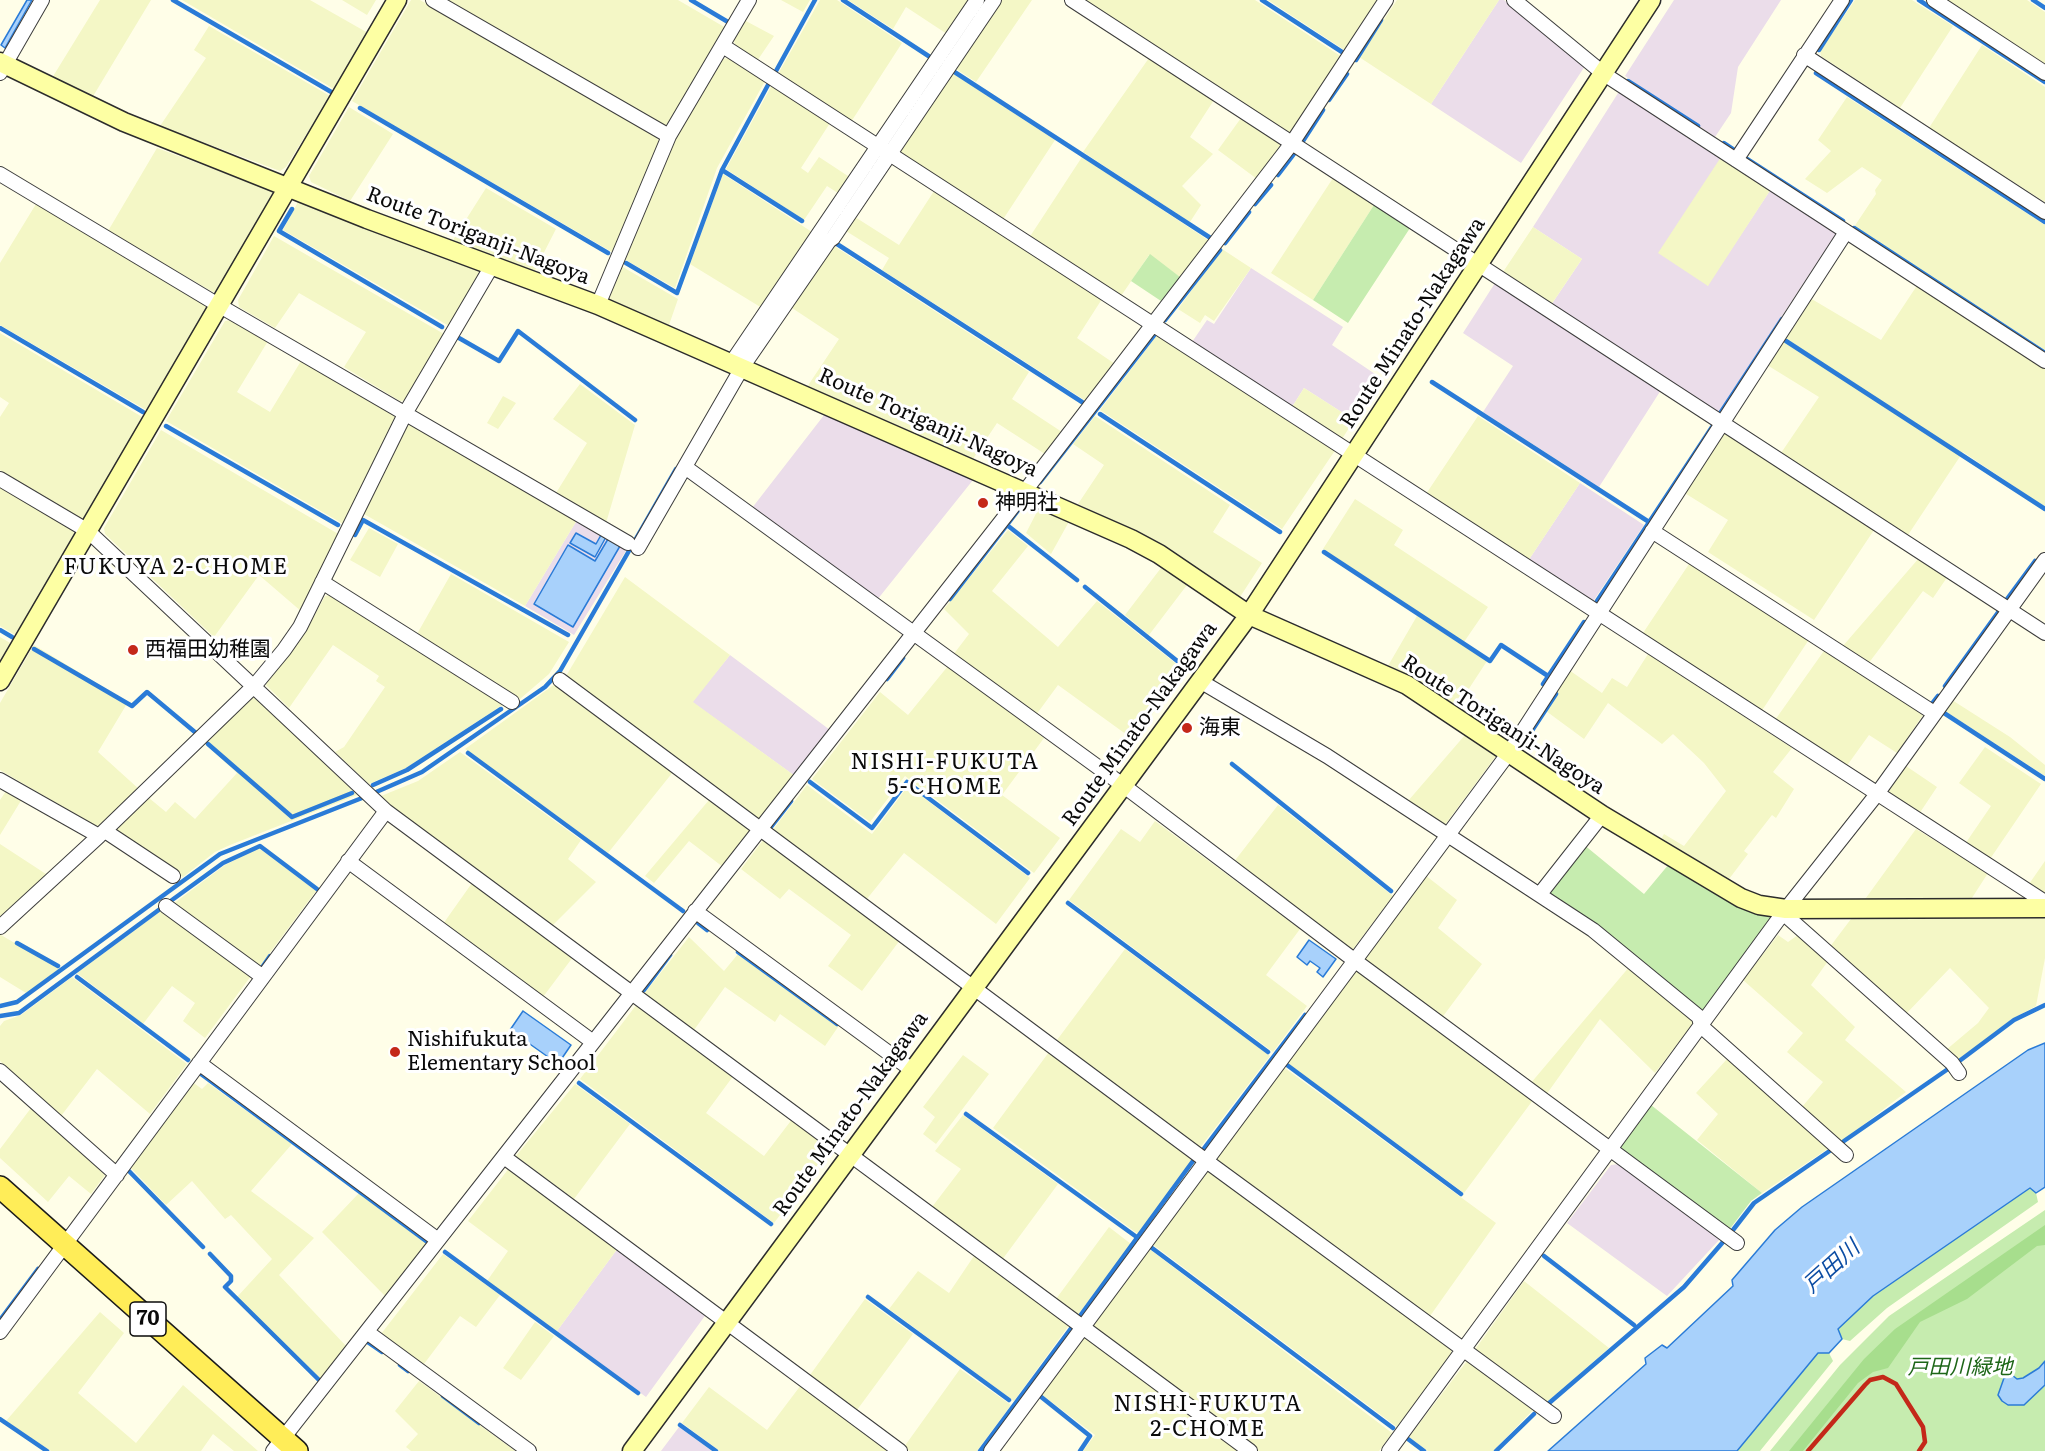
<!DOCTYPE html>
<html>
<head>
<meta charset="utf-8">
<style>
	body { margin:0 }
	canvas { display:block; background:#fffee8 }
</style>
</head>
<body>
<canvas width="2045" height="1451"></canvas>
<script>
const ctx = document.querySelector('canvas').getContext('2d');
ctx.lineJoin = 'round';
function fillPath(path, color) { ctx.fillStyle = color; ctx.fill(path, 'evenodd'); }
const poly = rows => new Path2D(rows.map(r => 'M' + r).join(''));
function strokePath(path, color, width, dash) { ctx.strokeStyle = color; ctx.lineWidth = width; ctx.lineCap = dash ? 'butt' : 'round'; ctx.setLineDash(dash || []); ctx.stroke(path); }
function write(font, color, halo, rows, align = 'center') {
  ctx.font = font + ' Literata,"Noto Sans JP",serif'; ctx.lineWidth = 6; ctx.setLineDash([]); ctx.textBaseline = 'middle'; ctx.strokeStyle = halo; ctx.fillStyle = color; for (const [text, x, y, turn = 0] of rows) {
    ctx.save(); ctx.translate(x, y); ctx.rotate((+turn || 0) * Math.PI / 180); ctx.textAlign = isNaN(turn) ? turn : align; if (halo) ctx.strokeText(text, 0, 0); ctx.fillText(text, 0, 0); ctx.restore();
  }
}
fillPath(poly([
	[1499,0,1504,0,1585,66,1521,163,1431,104],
	[1674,0,1781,0,1738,67,1731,113,1715,137,1625,76],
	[1620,90,1721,157,1707,286,1771,189,1837,232,1718,414,1551,305,1582,259,1533,227],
	[1251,268,1343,327,1332,345,1381,378,1354,420,1304,388,1292,407,1192,342,1207,320,1214,324],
	[1495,283,1661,390,1599,487,1483,412,1513,366,1463,333],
	[828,410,977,475,877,600,752,508],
	[1580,483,1644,525,1592,603,1528,561],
	[577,520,627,549,574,635,525,606],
	[730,655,830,730,795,776,692,702],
	[1619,1164,1720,1239,1667,1296,1567,1223,1611,1165],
	[618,1248,707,1313,646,1397,557,1331],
	[679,1427,712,1451,661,1451]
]), '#ebddea');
fillPath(poly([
	[100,0,151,0,92,98,52,78],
	[182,0,310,0,368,33,334,89],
	[342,0,376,0,367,15],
	[411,0,420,0,656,136,660,145,612,252,352,101],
	[447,0,678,0,726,28,671,123,664,126],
	[781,0,810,0,803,12],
	[820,0,837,0,902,43,851,122,778,74],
	[848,0,970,0,947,34,906,7,893,29],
	[999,0,1032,0,976,82,953,67],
	[1081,0,1255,0,1342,57,1294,131,1286,133],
	[1268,0,1378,0,1346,51],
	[1397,0,1499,0,1431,104,1359,57],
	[1855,0,1912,0,1953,26,1900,108,1821,56,1820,51],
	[1944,0,2027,0,2045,12,2045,67],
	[744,20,774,36,757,61,736,47,733,38],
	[209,26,330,96,286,167,280,171,160,126,206,58,194,50],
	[1982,45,2045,87,2045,202,1929,128],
	[731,58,765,81,717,168,675,288,624,259,679,130,721,59],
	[1149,58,1214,100,1190,137,1213,154,1182,186,1201,205,1190,222,1083,152],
	[951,72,1055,140,1002,221,897,151],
	[772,85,830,123,801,168,808,173,819,157,851,178,841,195,827,186,804,220,726,169],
	[1847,97,2045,225,2045,350,1854,227,1876,194,1875,190,1882,180,1862,167,1827,193,1805,179,1831,151,1818,140],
	[349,107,393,134,350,201,311,182,309,176],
	[1241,118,1279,142,1281,148,1257,179,1218,150],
	[157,148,273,191,274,197,219,291,213,292,108,231],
	[1082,157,1208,240,1180,277,1149,255,1121,296,1029,238],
	[1721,157,1771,189,1708,286,1658,253],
	[723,174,812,232,762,308,690,264],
	[1333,178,1374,205,1313,300,1271,273],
	[486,188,556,229,534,272,453,240],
	[936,188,1102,299,1077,338,1115,364,1086,401,882,270,889,258,846,231,855,217,899,245],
	[299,200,477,264,479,274,449,326,283,230],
	[36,204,207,305,207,311,148,411,0,325,0,263],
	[1533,227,1582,259,1551,305,1503,272],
	[274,236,444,334,406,400,400,401,344,367,366,332,299,293,275,328,239,307,238,300],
	[831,244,1029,372,1012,399,1062,432,1045,454,997,423,973,459,807,387,839,339,789,306],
	[1222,249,1251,268,1214,321,1205,315,1200,323,1178,309],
	[621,266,678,299,669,325,611,303,608,297],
	[1918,284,2045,367,2045,507,1963,452,1908,535,1781,453,1819,397,1767,365,1810,298,1881,340],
	[232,320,268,341,237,392,270,412,301,361,394,416,396,423,345,525,166,421,225,321],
	[0,333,144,418,87,516,79,519,0,470,0,417,9,403,0,397],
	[1158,334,1336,449,1282,529,1100,410],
	[580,384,635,425,606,523,556,493,587,443,553,419],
	[1304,388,1354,420,1342,439,1292,407],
	[503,396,516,403,498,429,487,423],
	[1095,416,1230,505,1213,532,1262,563,1240,597,1164,546,1078,504,1104,465,1073,444],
	[1478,416,1580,483,1528,561,1426,494],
	[411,425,577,520,525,606,364,514,406,426],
	[161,430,340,535,302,612,259,575,214,637,105,534,104,528],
	[1722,433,1727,433,1874,530,1814,620,1708,552,1728,520,1683,492],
	[0,487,73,530,75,537,17,636,0,626],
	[1355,499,1403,530,1394,545,1488,607,1464,642,1323,549],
	[1041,504,1071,518,1051,554,1026,533],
	[369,528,398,544,380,577,350,560],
	[1008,530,1028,546,992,591,1058,647,1097,601,1184,670,1134,740,1058,685,1036,715,953,655,969,634,944,609],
	[1919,558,1948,576,1933,598,1923,591,1868,664,1842,647],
	[1691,561,1810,638,1761,712,1643,633],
	[1164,564,1190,581,1149,635,1125,615],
	[451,574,569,642,549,674,520,699,417,634],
	[625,577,730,655,693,702,795,776,760,820,566,676],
	[331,595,504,704,406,768,369,784,335,752,344,747,385,687,376,681,379,676,333,645,289,708,266,685,268,678,306,631,325,596],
	[1417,616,1487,661,1455,710,1385,671],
	[0,637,12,644,0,665],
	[34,645,128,702,98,752,140,790,104,824,96,826,0,770,0,703],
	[1826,648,1925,712,1897,753,1869,735,1846,767,1775,720],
	[1648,654,1792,748,1773,772,1794,789,1776,818,1772,815,1744,851,1748,854,1726,883,1658,845,1664,834,1684,846,1726,791,1704,763,1673,734,1662,744,1608,703,1584,739,1546,711,1569,670,1602,693,1612,678,1627,687],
	[948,666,1044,738,1002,795,1060,838,1034,873,905,776,870,822,812,779,880,692,908,715],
	[555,684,673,772,608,853,465,749],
	[250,696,258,698,357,795,230,845,215,852,183,877,114,831,149,798,166,812,175,802,195,819,237,773,204,743],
	[1952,700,2010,737,2045,765,2045,776,1945,711],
	[1465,735,1496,756,1444,826,1408,801],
	[1985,747,2041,784,1990,859,1965,844,1991,806,1959,783],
	[460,752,581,840,568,859,596,882,553,925,391,807,381,796,418,781],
	[1906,766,1937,787,1919,814,1891,795,1888,789],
	[807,785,872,834,908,786,1030,878,996,924,904,853,866,900,772,831],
	[6,791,22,799,0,835,0,800],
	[709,800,751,832,723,867,689,841,654,883,645,876],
	[1278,805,1393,896,1353,949,1349,949,1233,863],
	[1155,821,1300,929,1266,975,1307,1006,1273,1052,1069,900,1121,829,1140,842],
	[1916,829,1988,873,1970,901,1863,902],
	[764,839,900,940,862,991,828,966,851,935,789,889,780,899,741,869],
	[0,844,49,876,0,921],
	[259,848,316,891,260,966,173,904,225,865],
	[2045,861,2045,894,2029,884],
	[1425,875,1457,900,1438,928,1482,964,1441,1019,1365,961,1366,954],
	[472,883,573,957,543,997,443,924],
	[162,910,251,976,205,1038,183,1021,195,1003,172,986,143,1024,77,973],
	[1854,915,2045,916,2045,958,2036,1006,2012,1019,1958,1060,1946,1050,1978,1023,1989,1008,1950,968,1905,1015,1829,948],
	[0,935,1,935,59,969,26,993,0,977],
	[1778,935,1788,942,1798,935,1828,961,1811,985,1855,1027,1845,1040,1906,1092,1841,1142,1802,1107,1823,1082,1787,1052,1803,1033,1743,980],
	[689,937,724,971,738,954,838,1027,825,1046,780,1014,775,1022,725,987,694,1030,644,994],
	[1125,949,1270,1056,1199,1149,1057,1040],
	[1630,966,1695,1021,1655,1073,1600,1019,1546,1095,1530,1084],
	[1357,970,1533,1100,1464,1193,1286,1062,1353,971],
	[72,977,187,1064,150,1114,97,1069,61,1116,0,1061,0,1026,4,1021,21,1015],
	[637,1004,734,1075,706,1113,764,1156,793,1118,831,1147,774,1223,580,1079],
	[1049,1052,1193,1159,1138,1234,993,1128],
	[963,1055,989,1074,936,1144,923,1134,935,1117,923,1107],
	[1728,1058,1829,1148,1762,1193,1697,1140,1718,1114,1696,1093],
	[1282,1066,1496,1223,1430,1316,1217,1161,1216,1156],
	[191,1081,202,1089,208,1083,292,1144,251,1191,314,1238,279,1275,347,1347,321,1379,237,1297,272,1259,231,1215,225,1219,192,1181,166,1205,129,1166],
	[575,1084,630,1124,574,1199,516,1156],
	[31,1108,105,1175,91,1194,69,1176,48,1202,0,1158,0,1149],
	[963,1115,1058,1184,1002,1260,932,1207,961,1169,935,1151],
	[510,1167,618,1248,557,1331,487,1281,508,1251,468,1221],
	[1208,1168,1451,1349,1451,1355,1397,1427,1152,1244],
	[359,1193,428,1244,387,1298,322,1232],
	[1109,1227,1131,1244,1078,1315,1056,1299],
	[1148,1248,1392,1433,1379,1451,1259,1451,1095,1328,1093,1322],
	[976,1253,1070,1324,1014,1401,889,1309,918,1271,949,1293],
	[443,1254,500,1295,476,1327,460,1316,424,1364,381,1334],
	[1524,1281,1609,1348,1546,1403,1474,1351],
	[865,1299,913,1334,857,1410,810,1375],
	[100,1312,124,1333,78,1393,136,1443,183,1385,258,1451,234,1451,213,1434,201,1451,51,1451,6,1421],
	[535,1322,554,1336,521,1380,503,1368],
	[1082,1338,1088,1338,1239,1451,1083,1451,1095,1435,1041,1394],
	[1467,1361,1533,1410,1493,1451,1428,1451,1409,1437],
	[960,1369,1011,1405,977,1451,910,1451,904,1447],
	[419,1381,515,1451,411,1451,406,1447,418,1434,395,1411],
	[801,1385,890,1451,720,1451,682,1423,709,1387,767,1430]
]), '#f4f7c6');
fillPath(poly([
	[1374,205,1410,228,1348,323,1313,300],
	[1150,254,1180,277,1161,301,1131,281],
	[1583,844,1644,894,1669,864,1774,913,1701,1013,1549,895,1547,890],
	[1651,1105,1762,1193,1751,1201,1729,1230,1623,1151,1621,1146],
	[2030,1187,2036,1193,2038,1202,1887,1308,1850,1341,1842,1339,1838,1329,1873,1296],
	[2045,1210,2045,1451,1770,1451,1840,1365,1889,1316],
	[1818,1353,1829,1353,1833,1361,1760,1451,1737,1451]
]), '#c6ecaf');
fillPath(poly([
	[2045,1225,2045,1245,2037,1246,1967,1299,1920,1322,1888,1368,1873,1372,1858,1383,1803,1451,1789,1451,1864,1359,1895,1329]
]), '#a7de8d');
const water = poly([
	[27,0,32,0,5,48,1,45,27,0],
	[576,533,596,544,601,535,606,537,595,557,570,543,576,533],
	[608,539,620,546,573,627,534,604,568,545,595,561,608,539],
	[1309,940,1336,959,1323,977,1317,972,1320,968,1310,961,1307,965,1297,957,1309,940],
	[523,1011,571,1045,558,1064,510,1030,523,1011],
	[2045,1043,2045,1187,2036,1193,2030,1188,1873,1296,1838,1329,1842,1339,1829,1353,1818,1353,1737,1451,1548,1451,1646,1364,1645,1358,1662,1345,1667,1348,1733,1286,1732,1280,1775,1230,1802,1207,2028,1050,2045,1043],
	[2045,1361,2045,1385,2024,1405,2008,1405,2002,1401,1998,1395,2004,1378,2012,1375,2017,1379,2023,1378,2039,1368,2045,1361]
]);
fillPath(water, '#a8d1fb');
strokePath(water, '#2a7bd7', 1.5);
strokePath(poly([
	[173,0,333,93],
	[691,0,728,22],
	[843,0,930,57],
	[1262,0,1342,52],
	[1919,0,2045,82],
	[2033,0,2045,8],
	[1819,50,1851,0],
	[1356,60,1381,20],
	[776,71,815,0],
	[953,71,1209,237],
	[1816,73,2045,222],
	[1628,81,1698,126],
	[1329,100,1347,74],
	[360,108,608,253],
	[891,139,986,0],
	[1303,141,1323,110],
	[1724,143,1733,149],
	[1747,159,1843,221],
	[873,166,880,156],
	[722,170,802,221],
	[1278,175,1294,154],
	[1255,204,1271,185],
	[292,209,279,231,442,327],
	[1854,228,2045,353],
	[1225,243,1249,212],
	[837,244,1082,402],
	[626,263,677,293,722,170,768,85],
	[1165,320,1220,250],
	[0,328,143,412],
	[459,338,499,361,518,331,635,420],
	[1786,341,2045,509],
	[1432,382,1649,522],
	[1721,412,1782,319],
	[1100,414,1280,532],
	[166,426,338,525],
	[1040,482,1155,334],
	[1007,525,1026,500],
	[355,535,363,520,568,635],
	[1324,552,1490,661,1501,645,1548,676],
	[1085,587,1186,668],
	[950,599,1007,525,1077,580],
	[2007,599,2035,561],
	[1597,601,1712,427],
	[0,630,12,637],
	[34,649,132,706,147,692,196,733],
	[887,679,903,658],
	[1543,684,1584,622],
	[1945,686,1999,611],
	[1931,705,1938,696],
	[1944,713,2045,779],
	[208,744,292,817,352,793],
	[1518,752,1556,694],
	[468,753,683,911],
	[1232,764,1391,891],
	[810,782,872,828,907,782,1028,873],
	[373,785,407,770,501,709],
	[374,793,422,772,545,687,560,671,676,469],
	[770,828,791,801],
	[172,900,223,863,260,846,317,889],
	[1068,903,1268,1052],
	[698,923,707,930],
	[17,943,58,966],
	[738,952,837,1024],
	[263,966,270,956],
	[77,977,188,1060],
	[644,990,670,955],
	[0,1006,17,1002,220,854,362,798],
	[0,1016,19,1013,160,909],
	[1958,1062,2014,1020,2045,1005],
	[1287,1065,1461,1194],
	[201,1074,426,1241],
	[579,1083,771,1224],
	[966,1114,1138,1238],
	[1844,1141,1948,1069],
	[1202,1151,1305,1015],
	[127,1169,203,1247],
	[1733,1230,1754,1203,1831,1150],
	[1152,1248,1393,1428],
	[445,1252,638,1393],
	[210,1254,231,1276,231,1281,225,1287,319,1380],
	[1544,1256,1634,1325],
	[868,1297,1009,1400],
	[1080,1316,1193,1161],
	[0,1320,38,1269],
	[369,1343,382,1352],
	[400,1365,408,1371],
	[443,1396,479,1423],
	[1040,1396,1090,1436,1080,1451],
	[1548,1404,1684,1287,1723,1242],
	[0,1419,47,1451],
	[680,1425,716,1451],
	[1408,1439,1424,1451],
	[980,1451,1072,1327],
	[1496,1451,1534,1414]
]), '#2a7bd7', 4.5);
const street = poly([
	[433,0,669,136],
	[1072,0,2045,633],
	[1514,0,1604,74,2045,361],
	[1934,0,2045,73],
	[723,46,2045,902],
	[1804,55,2045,212],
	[0,73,42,0],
	[1736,160,1842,0],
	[0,174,220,306,628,543],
	[598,305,669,136,749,0],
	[732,362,977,0],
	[685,467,1124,786,1354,960,1737,1243],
	[0,479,88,531,386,811,1250,1451],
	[1652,531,1934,713],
	[638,548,743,366,829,241,833,238,994,0],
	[322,582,512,702],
	[560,680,1205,1160,1554,1416],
	[1200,681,1327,756,1593,930,1699,1017,1701,1026,1846,1155],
	[0,780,99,836],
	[105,831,173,876],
	[348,861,593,1042],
	[1540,894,1602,815],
	[166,906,263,977],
	[695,911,912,1070],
	[1783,913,1952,1063,1959,1073],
	[0,927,99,836,255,685,284,650,300,627,406,412,493,264],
	[199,1063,438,1240],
	[0,1071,117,1175],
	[504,1157,900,1451],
	[0,1332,386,811],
	[367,1332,529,1451],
	[273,1451,1025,491,1292,143,1386,0],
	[991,1451,1508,754,1846,232],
	[1389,1451,1786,909,1877,794,2045,560]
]);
const secondary = poly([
	[0,62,124,122,367,219,598,305,1131,539,1159,554,1249,615,1407,685,1602,815,1741,898,1759,905,1786,909,2045,908],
	[0,681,397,0],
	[632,1451,1249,615,1651,0]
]);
const primary = poly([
	[0,1187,297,1451]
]);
strokePath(street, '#3d3d3d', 16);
strokePath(secondary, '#2c2c2c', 21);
strokePath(primary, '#1b1b1b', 24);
strokePath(street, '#fff', 14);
strokePath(secondary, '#fdffa3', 18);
strokePath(primary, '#ffed58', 21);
strokePath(poly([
	[1808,1451,1865,1385,1870,1380,1883,1377,1896,1384,1923,1427,1925,1442,1919,1451]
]), '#c42819', 4.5);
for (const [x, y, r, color] of [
	[983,503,6,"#c42819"],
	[133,650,6,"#c42819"],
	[1187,728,6,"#c42819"],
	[395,1052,6,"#c42819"]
]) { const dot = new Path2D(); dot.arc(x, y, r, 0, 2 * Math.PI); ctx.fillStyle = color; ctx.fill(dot); strokePath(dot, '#fff', 2); }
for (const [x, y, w] of [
	[148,1319,36]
]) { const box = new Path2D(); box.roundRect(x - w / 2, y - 17, w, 34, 4.5); ctx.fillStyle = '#fff'; ctx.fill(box); strokePath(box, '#0a0a0a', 1.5); }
write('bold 20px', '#0a0a0a', null, [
	["70",148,1319]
]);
write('21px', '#0a0a0a', '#fff', [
	["Route Toriganji-Nagoya",478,236,21],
	["Route Minato-Nakagawa",1413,323,-57],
	["Route Toriganji-Nagoya",928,423,24],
	["Route Minato-Nakagawa",1140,724,-54],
	["Route Toriganji-Nagoya",1503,725,33],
	["Route Minato-Nakagawa",851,1114,-54]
]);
write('21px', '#0a0a0a', '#fff', [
	["神明社",995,503],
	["西福田幼稚園",145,650],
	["海東",1199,728],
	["Nishifukuta",407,1040],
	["Elementary School",407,1064]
], 'left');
write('italic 21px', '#1d6617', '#fff', [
	["戸田川緑地",1960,1368]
]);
ctx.letterSpacing = '1.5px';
write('22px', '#0a0a0a', '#fff', [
	["FUKUYA 2-CHOME",176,568],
	["NISHI-FUKUTA",945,763],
	["5-CHOME",945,788],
	["NISHI-FUKUTA",1208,1405],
	["2-CHOME",1208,1430]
]);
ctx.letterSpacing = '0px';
write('italic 22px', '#0c4da4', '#fff', [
	["戸田川",1832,1267,-42]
]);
</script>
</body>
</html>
